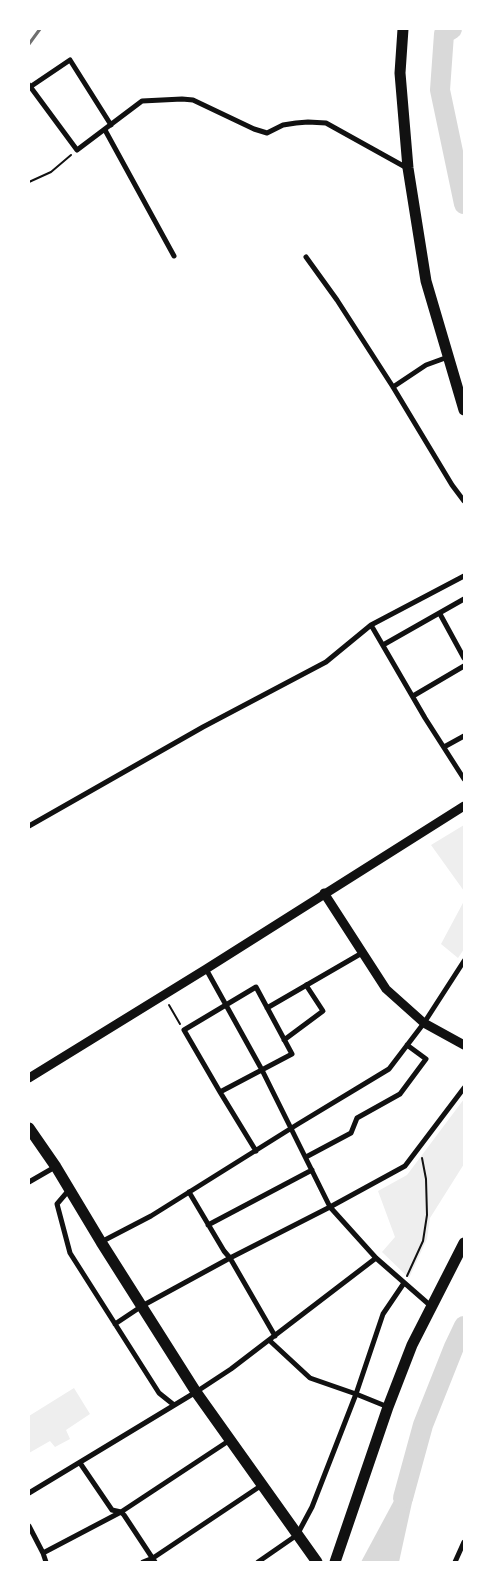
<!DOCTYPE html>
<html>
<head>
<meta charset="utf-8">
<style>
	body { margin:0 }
	#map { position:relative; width:493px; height:1591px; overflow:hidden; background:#fff; font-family:Commissioner,sans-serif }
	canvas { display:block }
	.frame { position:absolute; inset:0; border:30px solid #fff; pointer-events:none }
</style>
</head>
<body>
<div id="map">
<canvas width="493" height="1591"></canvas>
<div class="frame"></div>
</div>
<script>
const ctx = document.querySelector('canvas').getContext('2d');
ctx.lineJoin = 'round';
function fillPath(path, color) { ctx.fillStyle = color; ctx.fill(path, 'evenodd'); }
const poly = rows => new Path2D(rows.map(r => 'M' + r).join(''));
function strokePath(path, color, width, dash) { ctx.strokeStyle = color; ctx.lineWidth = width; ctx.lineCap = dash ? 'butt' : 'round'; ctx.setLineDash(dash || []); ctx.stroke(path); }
fillPath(poly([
	[464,825,464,891,431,845],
	[464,901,464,949,458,958,441,944],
	[464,1099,464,1164,430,1218,427,1239,409,1278,382,1252,395,1237,378,1191,407,1175],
	[74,1388,90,1414,66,1430,70,1439,55,1447,50,1441,29,1453,29,1416]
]), '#eee');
fillPath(poly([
	[425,1443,399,1562,361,1562]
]), '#d9d9d9');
strokePath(poly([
	[452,29,444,34,440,90,464,204],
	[403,1498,423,1425,454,1347,464,1326]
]), '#d9d9d9', 20);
strokePath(poly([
	[29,182,51,172,71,155],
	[169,1005,180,1024],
	[407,1276,423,1241,427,1215,426,1179,422,1158]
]), '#111', 2);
strokePath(poly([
	[29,85,77,150,142,101,182,99,193,100,254,129,267,133,283,125,296,123,308,122,326,123,407,168],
	[30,87,70,60,111,125],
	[105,130,174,256],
	[306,257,337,300,393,387,452,485,464,501],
	[393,387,426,365,448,357],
	[440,614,464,658],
	[371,625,425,718,464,779],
	[383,645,464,599],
	[413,696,464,666],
	[444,747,464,736],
	[29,826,203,727,326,662,371,625,464,576],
	[206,969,262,1070,330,1207,376,1258,432,1307],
	[267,1008,362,953],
	[284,1040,323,1011,306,985],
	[220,1092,292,1054,256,987,184,1030,220,1092,256,1151],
	[306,1157,351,1133,357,1118,400,1094,426,1059,407,1045],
	[29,1182,55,1167],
	[69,1190,57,1204,70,1253,159,1393,174,1405],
	[189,1192,224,1251,230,1258,275,1336],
	[208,1225,312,1170],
	[101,1242,151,1216,298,1124,389,1069,424,1023,464,961],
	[115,1324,142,1306,230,1258,330,1207,405,1166,464,1088],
	[269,1340,310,1378,356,1394,388,1407],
	[80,1463,112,1510,121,1512,124,1515,155,1562],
	[29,1493,196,1392,231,1369,376,1258],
	[29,1526,43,1553,46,1562],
	[43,1553,121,1512,230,1440],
	[143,1562,153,1558,262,1485],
	[258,1562,297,1535,312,1507,356,1394,383,1314,404,1283],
	[455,1562,464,1542]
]), '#111', 5);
strokePath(poly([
	[324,893,386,989,424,1023,464,1045],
	[29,1078,206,969,464,806]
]), '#111', 9);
strokePath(poly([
	[403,29,400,73,408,168,426,281,464,410],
	[29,1128,56,1167,101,1242,196,1392,317,1562],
	[335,1562,388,1407,412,1345,464,1243]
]), '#111', 11);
strokePath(poly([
	[29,44,40,29]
]), '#707070', 3);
</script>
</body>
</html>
